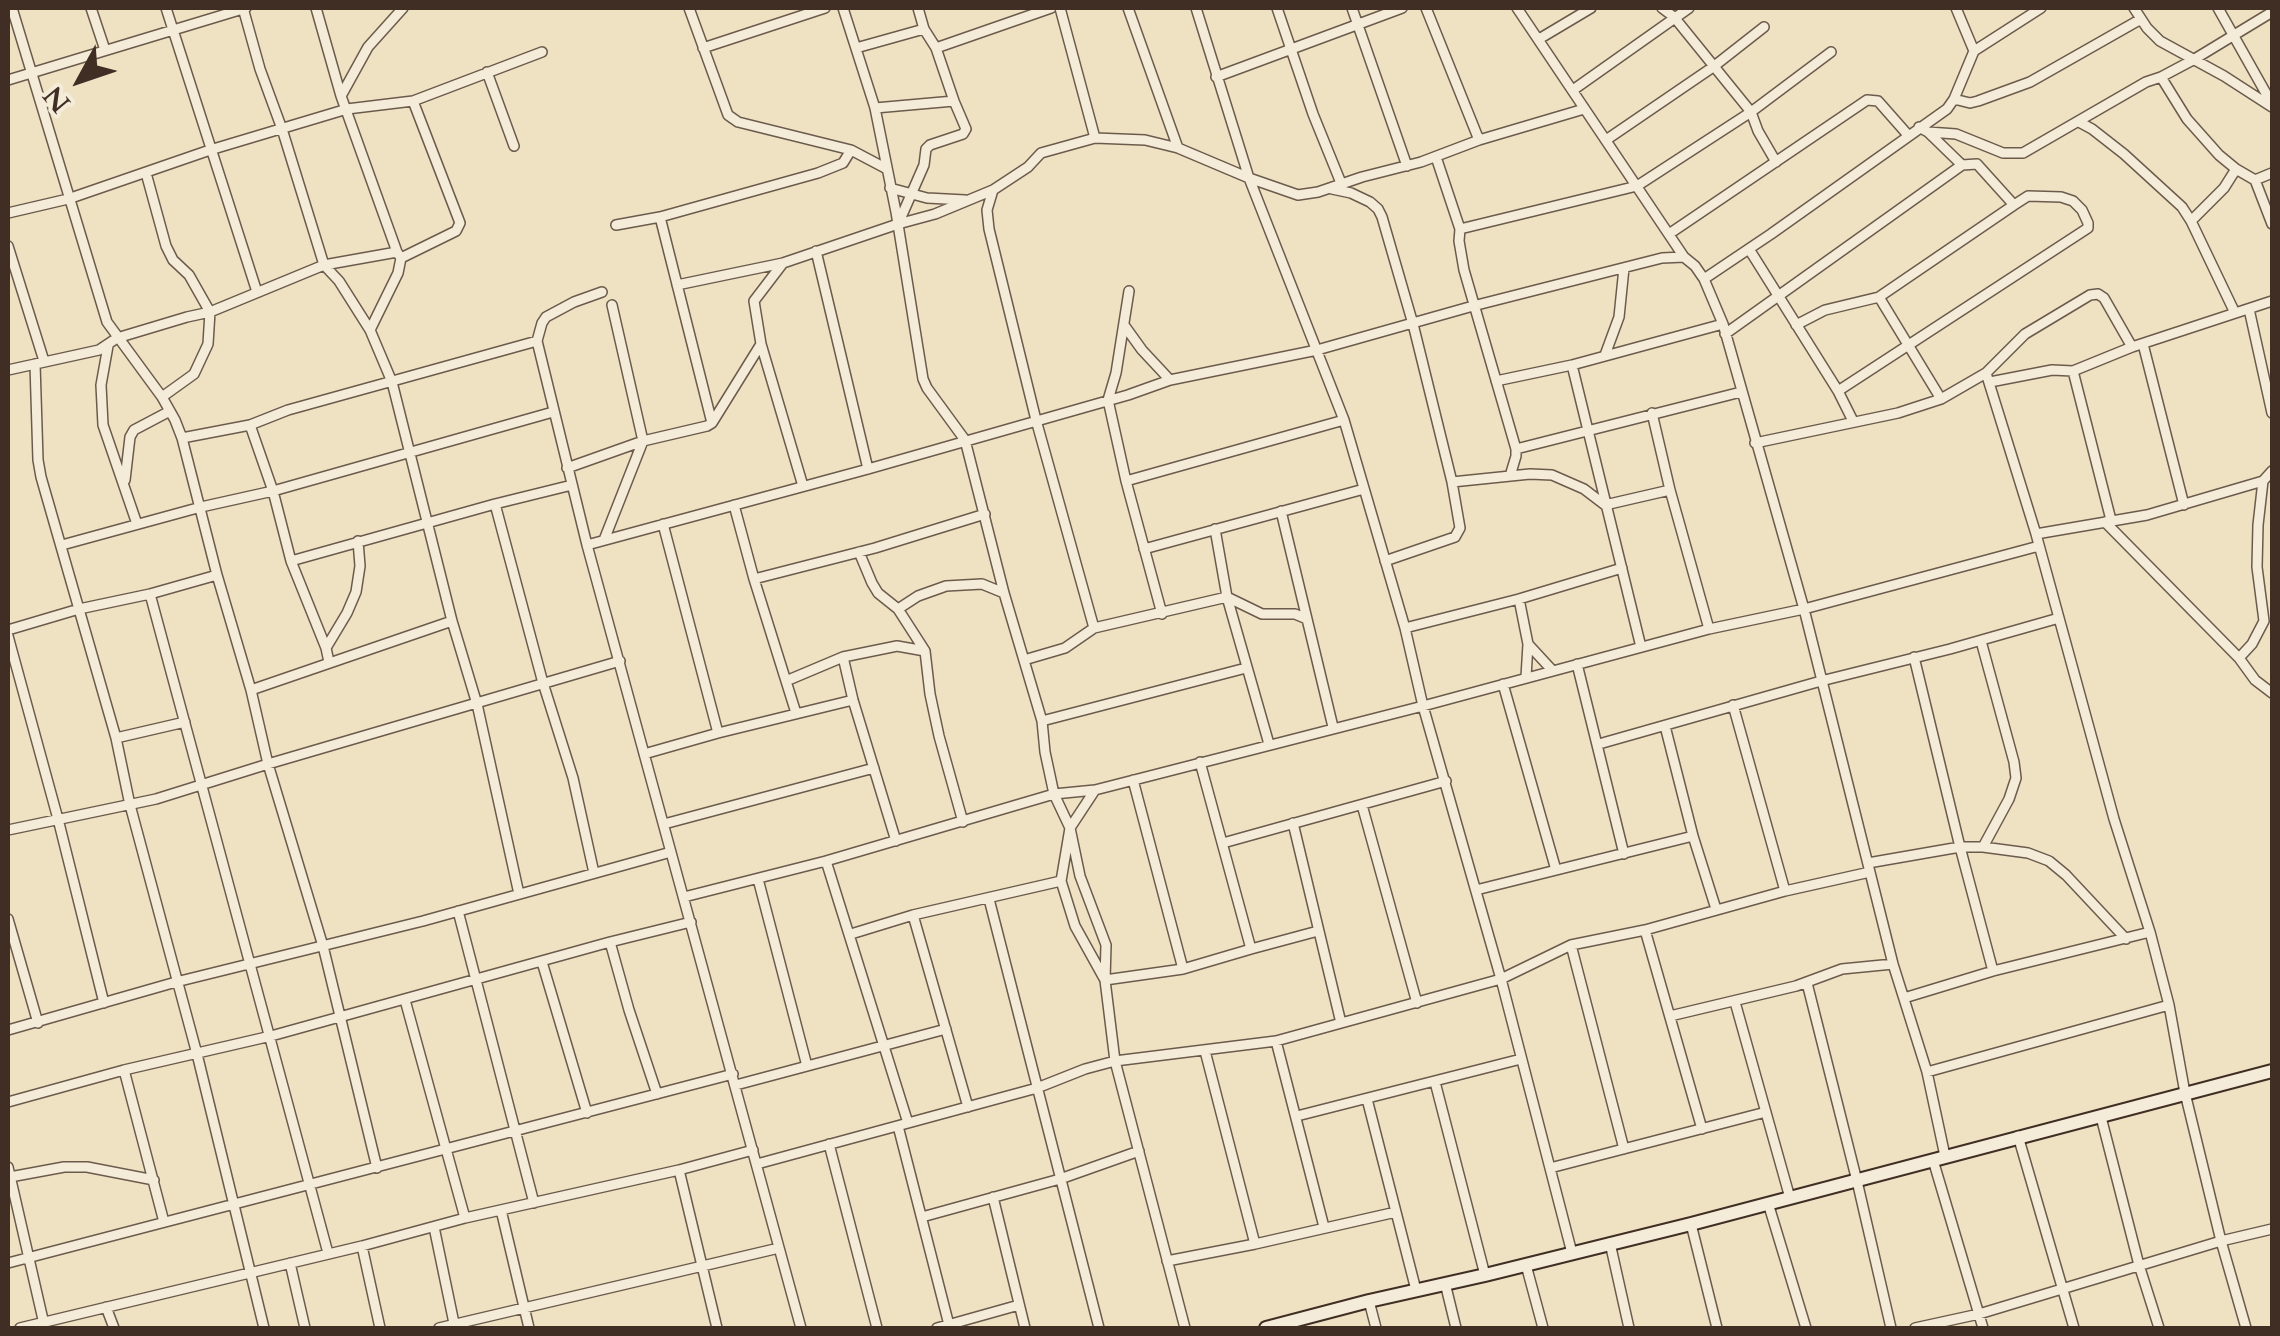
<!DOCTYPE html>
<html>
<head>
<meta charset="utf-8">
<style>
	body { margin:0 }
	#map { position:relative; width:2280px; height:1336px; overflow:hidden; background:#eee2c3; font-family:Cardo,serif }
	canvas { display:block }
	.frame { position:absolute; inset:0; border:10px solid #402e25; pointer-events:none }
	.north { position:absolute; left:30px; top:30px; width:100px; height:100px; -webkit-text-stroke:8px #f4ecd8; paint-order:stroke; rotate:230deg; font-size:28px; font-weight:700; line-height:40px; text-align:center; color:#402e25 }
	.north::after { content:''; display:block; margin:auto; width:35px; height:45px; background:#402e25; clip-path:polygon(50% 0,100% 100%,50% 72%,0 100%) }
</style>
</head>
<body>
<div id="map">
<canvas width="2280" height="1336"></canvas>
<div class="frame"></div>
<div class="north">N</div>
</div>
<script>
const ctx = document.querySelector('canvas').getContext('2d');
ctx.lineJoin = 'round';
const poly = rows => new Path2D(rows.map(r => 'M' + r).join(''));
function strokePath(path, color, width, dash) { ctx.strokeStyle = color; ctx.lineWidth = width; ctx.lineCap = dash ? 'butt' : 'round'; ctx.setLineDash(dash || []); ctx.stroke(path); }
const street = poly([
	[12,8,107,322,162,397,175,420,182,438,217,575,251,690,268,764,323,946,377,1168],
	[91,8,105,50],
	[166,8,257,292],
	[243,8,260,69,282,129,324,265,339,281,370,330,392,382,452,621,477,704,519,894],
	[316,8,341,96,397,252,401,258,398,273,370,330],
	[689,8,728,115,738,122,851,150,887,169],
	[843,8,875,108,896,212,923,379,927,388,965,440,1004,593,1042,721,1045,752,1054,794,1070,828,1080,876,1106,945,1105,980,1115,1061,1185,1328],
	[1060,8,1095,138],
	[1128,8,1178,148],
	[1196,8,1249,178,1344,420,1405,628,1423,706,1501,979,1572,1253],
	[1277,8,1313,114,1341,183],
	[1352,8,1407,166],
	[1426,8,1479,140],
	[1517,8,1684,257],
	[1662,8,1674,17,1751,112,1758,131,1776,162],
	[2134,8,2147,28,2160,41,2224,76,2272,107],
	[2218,8,2272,104],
	[1539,39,1591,8],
	[703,48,825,8],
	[856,48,924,29],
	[936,48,1051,8],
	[1974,51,2041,8],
	[487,72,514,146],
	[1216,77,1402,8],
	[2161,77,2187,119,2219,155,2236,169,2255,180,2272,173],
	[8,80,246,8],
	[1573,90,1689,8],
	[341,96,368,47,403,8],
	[1954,99,1970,103,1978,101,2030,82,2141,19],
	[875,108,954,101],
	[2079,122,2092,129,2124,154,2182,207,2191,221,2235,313],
	[1928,132,1956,134,2003,153,2023,153,2146,82,2161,77,2193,60,2272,12],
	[1606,140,1713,67,1764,27],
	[1436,157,1460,229,1459,241,1464,270,1516,449,1516,456,1510,476],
	[146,173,166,246,173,260,189,275,210,312,208,344,194,374,162,397],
	[2255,180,2272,224],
	[890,188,927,198,965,200],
	[1332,189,1351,193,1370,202,1378,209,1382,217,1413,324,1452,482,1460,528,1455,537,1385,561],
	[993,190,987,210,989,229,1036,420,1094,628],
	[8,213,68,199,210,150,347,109,413,101,542,52],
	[660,217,712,423],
	[2191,221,2224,188,2236,169],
	[899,222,924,165,926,149,930,145,963,134,966,129,954,101,936,48,924,29,918,8],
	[616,225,660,217,818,173,843,163,851,150],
	[1460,229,1637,186,1751,112,1831,52],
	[1669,234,1867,100,1878,101,1908,135],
	[8,246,44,361],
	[1749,249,1838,391,1853,421],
	[816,251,868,469],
	[401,258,456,231,460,223,413,101],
	[783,263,754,301,761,344,803,486],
	[1704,279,1771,234,1947,109,1954,99,1974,51,1956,8],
	[677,285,783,263,898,224,935,214,993,190,1028,167,1041,153,1095,138,1145,140,1178,148,1249,178,1298,195,1318,192,1362,177,1421,162,1479,140,1584,109],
	[1129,291,1116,373,1108,400,1126,481,1162,614],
	[602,292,574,302,546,317,542,323,537,341,587,545,801,1328],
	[2249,309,2272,413],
	[1124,325,1142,350,1170,380],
	[1796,325,1825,310,1879,297],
	[1725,334,1962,165],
	[2143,344,2184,505],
	[108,346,101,385,103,425,137,524],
	[1605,355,1619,317,1624,268],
	[35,364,38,460,41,477,116,738,130,805,197,1054,264,1328],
	[1572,365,1641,647],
	[8,370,99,350,117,338,187,317,210,312,324,265,397,252],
	[2073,371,2111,520],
	[1986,373,2036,534,2114,819,2150,932,2169,1005,2185,1093,2221,1241,2246,1328],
	[1496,381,1572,365,1723,324],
	[1990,382,2052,370,2073,371,2132,347,2272,301],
	[1838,391,2088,228,2088,223,2082,210,2073,201,2061,197,2028,196,2014,205,1977,164,1962,165,1928,132,1919,127],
	[1941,399,1879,297,2014,205],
	[1652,413,1670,490,1709,629],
	[250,425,273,491,291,561,326,648,329,662],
	[182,438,250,425,288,410,537,341],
	[1755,443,1898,413,1941,399,1986,373,2025,334,2090,295,2098,294,2104,298,2132,347],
	[1516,449,1741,392],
	[567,468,643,441,707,426,712,423,761,344],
	[125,480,130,437,134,430,170,411],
	[1126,481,1344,420],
	[1452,482,1530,474,1552,475,1584,489,1605,505,1670,490],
	[495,504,543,683,573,778,594,873],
	[734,505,754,579,796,713],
	[1281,511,1333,727],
	[2105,522,2239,658,2255,680,2272,693],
	[663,524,718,733],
	[1215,529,1227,597,1269,744],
	[2036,534,2147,515,2263,481,2272,471],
	[604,540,643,441,612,305],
	[62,545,201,507,273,491,553,412],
	[587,545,868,469,1128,395,1170,380,1317,350,1473,306,1662,258,1684,257,1695,266,1704,279,1723,324,1804,609,1893,964,1927,1072,1945,1156],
	[1144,549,1364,489],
	[859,552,872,583,878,593,898,609,925,651,930,694,939,736,963,822],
	[291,561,495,504,572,485],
	[754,579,875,548,985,514],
	[150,594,328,1253],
	[1519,599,1528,644,1526,677],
	[898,609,918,596,946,586,982,584,1004,593],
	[1405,628,1519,599,1622,568],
	[8,630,79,609,150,594,217,575],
	[8,636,58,819,104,1003],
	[1981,641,2014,762,2016,778,2009,799,1983,847],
	[1528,644,1552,670],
	[326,648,347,613,356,592,360,566,358,541],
	[843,657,853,700,896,841],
	[1914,657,1960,847,1993,971],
	[2239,658,2252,644,2264,621,2257,567,2258,525,2263,481],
	[1024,660,1065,648,1094,628,1227,597,1262,614,1295,614,1307,619],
	[1577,664,1624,854],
	[786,681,843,657,897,646,925,651],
	[1503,684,1556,870],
	[251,690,452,621],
	[1733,705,1785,891],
	[1042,721,1246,668],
	[1665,726,1693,836,1716,909],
	[116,738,185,722],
	[1599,744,1821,681,1950,649,2059,618],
	[644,754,718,733,853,700],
	[1200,762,1251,949,1318,931],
	[1133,780,1183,969],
	[1095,790,1070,828,1061,881,1075,926,1105,980,1183,969,1251,949],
	[1362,805,1417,1003],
	[1293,823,1341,1023],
	[664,824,874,768],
	[8,830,156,799,268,764,620,661],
	[1223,843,1446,781],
	[826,861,908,1123],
	[1868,863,1960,847,1983,847,2028,853,2049,861,2066,875,2126,939],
	[758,879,807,1066],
	[1476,890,1693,836],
	[684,897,826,861,1054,794,1095,790,1423,706,1709,629,1804,609,2039,546],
	[989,899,1099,1328],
	[458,911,534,1203],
	[913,915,968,1107],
	[8,919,38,1023],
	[1645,930,1702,1129],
	[851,934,913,915,1061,881],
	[610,942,629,1010,657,1094],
	[1571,945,1624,1149],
	[542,962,587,1113],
	[1807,983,1857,1181,1891,1328],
	[1904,998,1993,971,2150,932],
	[405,1000,465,1218],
	[1735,1002,1790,1198],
	[1670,1016,1796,986,1842,969,1893,964],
	[8,1030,176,982,423,921,671,852],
	[1276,1041,1324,1227],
	[1205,1051,1255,1244],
	[124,1070,164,1222],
	[1927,1072,2169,1005],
	[1435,1082,1485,1275],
	[736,1085,946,1029],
	[1367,1099,1416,1290],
	[8,1102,124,1070,271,1036,610,942,691,922],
	[1297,1116,1521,1059],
	[2101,1117,2139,1265,2159,1328],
	[898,1126,949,1325],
	[2018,1136,2074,1328],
	[829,1144,877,1328],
	[1933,1160,1983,1328],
	[757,1164,1037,1088,1085,1069,1115,1061,1276,1041,1501,979,1571,945,1645,930,1785,891,1870,872],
	[8,1167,44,1324],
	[1550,1168,1766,1112],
	[679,1170,717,1328],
	[10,1177,64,1167,87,1167,154,1180],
	[993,1197,1025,1328],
	[1768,1203,1806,1328],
	[501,1210,529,1328],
	[922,1217,1060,1179,1139,1151],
	[1691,1224,1717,1328],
	[434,1227,455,1328],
	[1610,1243,1629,1328],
	[362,1246,380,1328],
	[1167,1261,1255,1244,1396,1212],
	[8,1263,733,1074],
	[290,1263,305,1328],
	[1526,1265,1543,1328],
	[1445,1283,1456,1328],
	[1369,1301,1376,1328],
	[106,1307,114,1328],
	[20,1328,362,1246,465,1218,679,1170,753,1150],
	[439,1328,779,1248],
	[937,1328,1019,1305],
	[1915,1328,1979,1314,2221,1241,2272,1229]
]);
const secondary = poly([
	[1266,1328,1369,1301,1485,1275,1691,1224,2272,1071]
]);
strokePath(street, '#6c5b4c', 12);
strokePath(secondary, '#402e25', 16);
strokePath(street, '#f4ecd8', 9);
strokePath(secondary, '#f4ecd8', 12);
</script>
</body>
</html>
